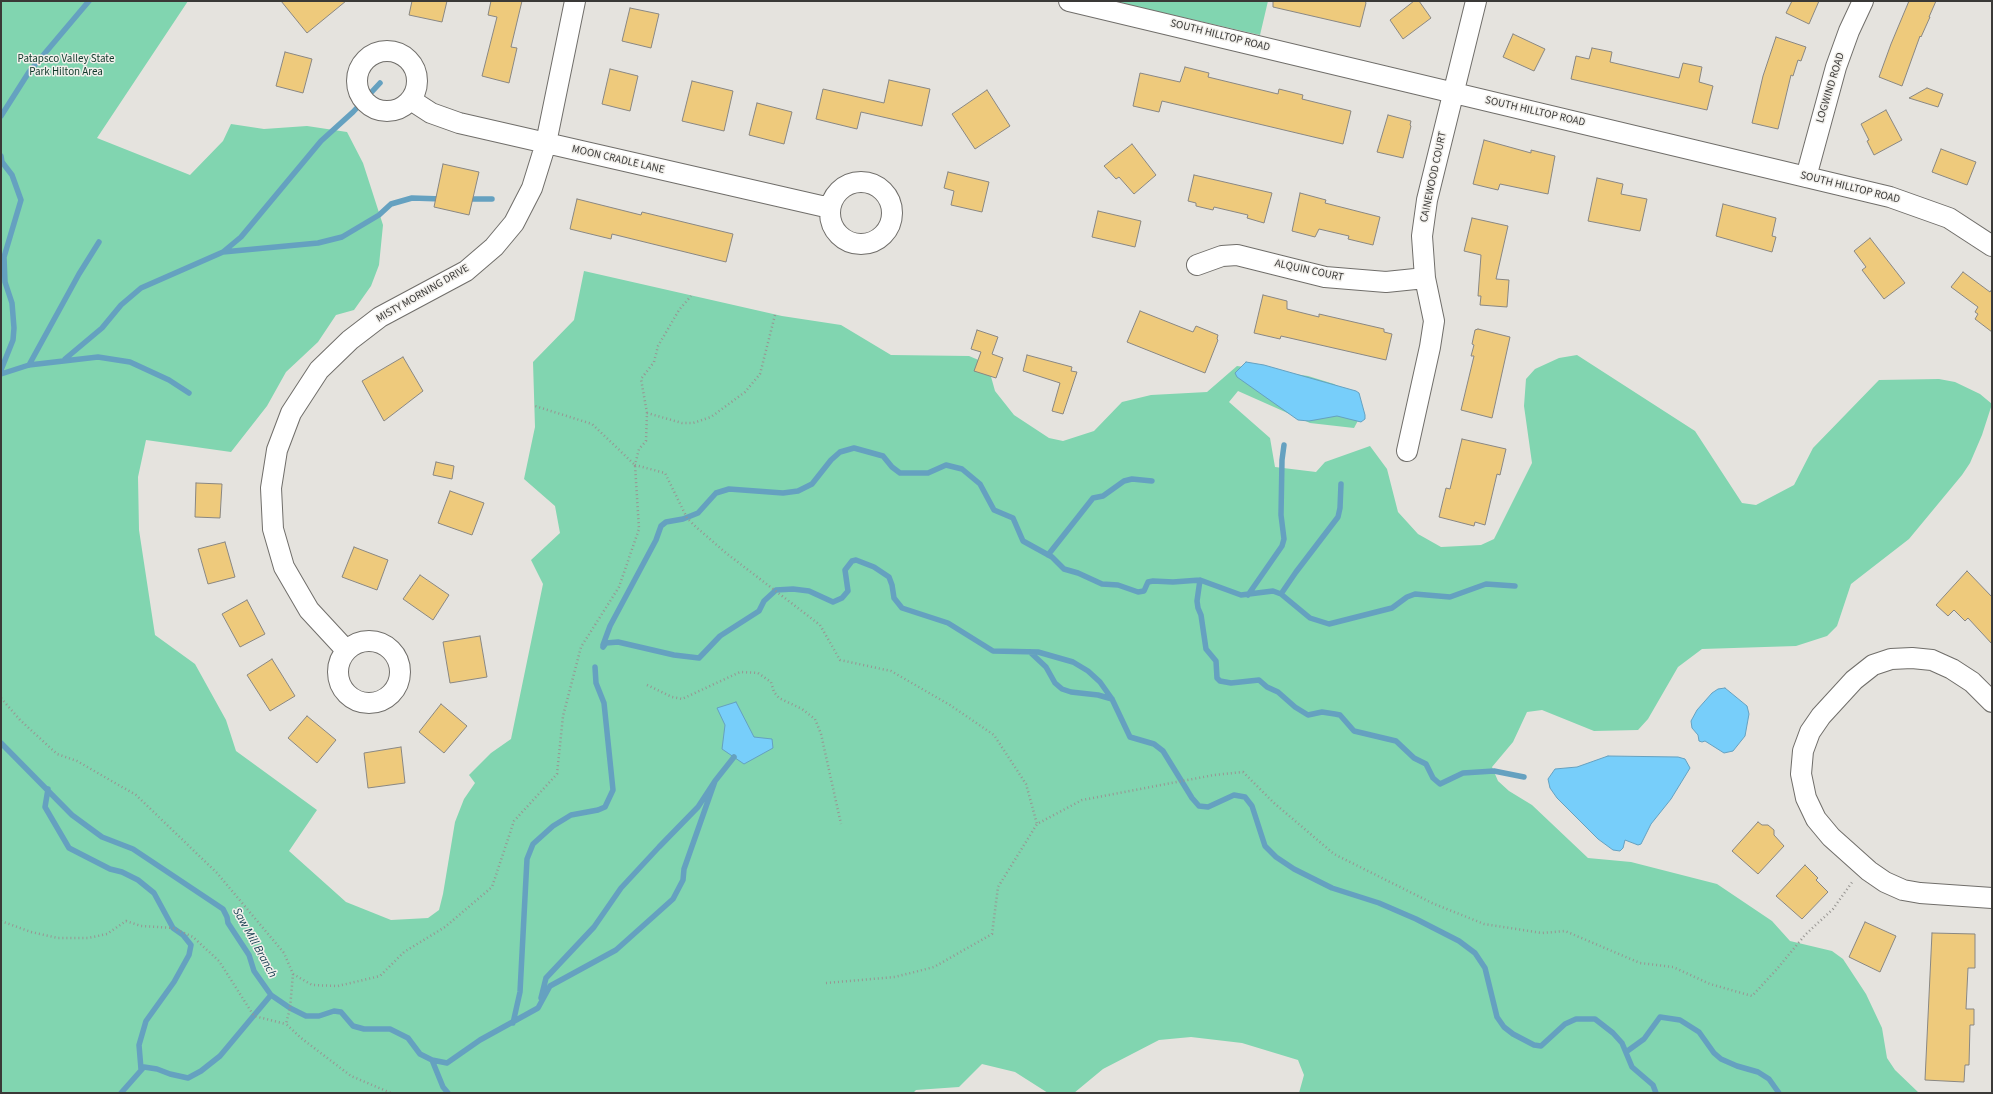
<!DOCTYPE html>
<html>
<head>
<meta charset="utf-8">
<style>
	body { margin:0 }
	#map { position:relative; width:1993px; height:1094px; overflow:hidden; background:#e5e3de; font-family:"Source Sans 3",sans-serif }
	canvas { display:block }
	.frame { position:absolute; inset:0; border:2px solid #3a3937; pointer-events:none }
</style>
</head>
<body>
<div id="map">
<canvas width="1993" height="1094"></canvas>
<div class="frame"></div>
</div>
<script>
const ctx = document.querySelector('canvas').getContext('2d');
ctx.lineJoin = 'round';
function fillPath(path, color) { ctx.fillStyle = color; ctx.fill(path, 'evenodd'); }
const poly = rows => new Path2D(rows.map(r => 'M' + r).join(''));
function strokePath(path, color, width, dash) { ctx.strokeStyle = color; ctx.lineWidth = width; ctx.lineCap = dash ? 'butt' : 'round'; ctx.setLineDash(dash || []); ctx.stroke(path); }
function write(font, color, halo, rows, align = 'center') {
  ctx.font = font + ' "Source Sans 3",sans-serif'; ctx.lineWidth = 3; ctx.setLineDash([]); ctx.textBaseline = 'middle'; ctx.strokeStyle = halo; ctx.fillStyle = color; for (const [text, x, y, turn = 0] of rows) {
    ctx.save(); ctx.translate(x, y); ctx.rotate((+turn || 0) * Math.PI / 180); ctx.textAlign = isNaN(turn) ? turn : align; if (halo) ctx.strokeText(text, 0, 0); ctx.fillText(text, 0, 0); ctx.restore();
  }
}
fillPath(poly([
	[1,1,188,1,97,138,190,175,223,141,231,124,264,129,307,126,347,132,363,163,383,225,379,265,371,286,354,310,336,315,318,342,286,372,267,406,231,452,146,440,138,477,139,530,155,635,195,664,226,720,236,751,317,810,289,851,346,902,391,920,428,918,439,910,443,894,455,822,464,799,475,783,469,775,491,753,511,739,543,584,531,560,560,533,555,506,524,479,535,427,533,362,574,320,584,271,782,316,841,325,891,355,969,356,981,361,990,373,995,391,1014,415,1049,438,1063,441,1094,431,1122,402,1151,395,1207,392,1237,366,1308,376,1334,384,1360,400,1361,415,1354,428,1310,423,1238,391,1229,402,1270,438,1275,467,1316,472,1325,462,1370,446,1387,469,1398,512,1418,534,1441,547,1481,545,1494,539,1532,463,1524,406,1526,379,1535,369,1559,358,1577,355,1695,431,1742,503,1756,505,1794,485,1813,448,1879,380,1939,379,1955,382,1980,394,1992,404,1982,435,1970,463,1962,475,1909,539,1851,584,1837,626,1827,636,1796,646,1702,649,1678,667,1648,719,1638,730,1594,731,1542,710,1527,712,1513,742,1492,767,1498,781,1509,791,1532,805,1588,858,1631,862,1717,884,1772,921,1790,941,1832,951,1843,959,1866,994,1882,1028,1887,1058,1895,1070,1919,1093,1299,1093,1304,1075,1298,1060,1242,1043,1191,1037,1159,1040,1103,1069,1074,1093,1048,1093,1015,1072,982,1064,959,1087,916,1090,913,1093,1,1093],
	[1112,1,1268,1,1260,35]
]), '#81d5b0');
const water = poly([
	[1246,362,1264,365,1356,391,1359,393,1365,415,1365,419,1361,422,1337,416,1309,421,1298,420,1237,377,1235,373,1246,362],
	[1725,688,1747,706,1749,714,1745,736,1733,751,1724,753,1705,741,1702,742,1699,741,1698,735,1692,728,1691,721,1697,710,1712,693,1718,689,1725,688],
	[736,702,754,737,772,739,773,748,744,764,722,749,725,725,717,708,736,702],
	[1608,756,1678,757,1685,759,1690,768,1671,799,1651,824,1641,844,1638,845,1625,840,1623,848,1620,851,1613,850,1598,839,1557,798,1550,788,1548,779,1555,769,1577,767,1608,756]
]);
fillPath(water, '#77cefa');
strokePath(water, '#65a1c0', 1);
strokePath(poly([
	[1,116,29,72,89,1],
	[1,156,2,162,12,175,21,200,4,257,5,282,12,303,14,328,13,340,1,370],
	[466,199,492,199],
	[223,252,318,243,342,237,379,215,391,204,412,198,442,199],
	[65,359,102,328,121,305,141,288,223,252,241,237,321,141,353,112,380,83],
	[29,365,79,274,99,242],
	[1,374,29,365,98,357,130,362,169,380,189,393],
	[1048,555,1093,498,1103,496,1124,481,1132,479,1152,481],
	[1200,580,1197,601,1198,608,1201,615,1206,649,1216,661,1217,678,1220,681,1231,683,1259,680,1267,687,1278,692,1295,707,1308,715,1322,712,1335,714,1340,715,1354,731,1396,741,1414,758,1426,764,1433,778,1440,784,1463,773,1494,771,1524,777],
	[1281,594,1296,572,1338,517,1340,508,1341,484],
	[1248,595,1282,546,1284,539,1281,515,1282,460,1284,445],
	[603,645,610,626,656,540,661,526,666,522,683,519,698,513,716,493,729,489,783,493,798,491,812,484,831,460,840,452,854,448,883,456,892,467,900,473,928,473,946,465,962,469,980,484,994,510,1013,518,1023,541,1052,557,1064,569,1078,573,1102,584,1118,585,1138,592,1144,591,1148,582,1153,581,1173,582,1200,580,1241,595,1273,591,1281,594,1310,618,1329,624,1392,608,1407,597,1415,594,1450,597,1486,584,1515,586],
	[603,647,606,643,618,642,674,655,699,658,720,636,759,611,764,601,776,590,793,589,809,591,833,602,842,598,848,591,845,570,852,561,856,560,874,567,889,577,892,585,894,598,902,608,948,623,993,651,1038,652,1073,662,1088,671,1100,682,1112,699,1130,737,1154,744,1163,751,1192,798,1199,806,1208,807,1234,795,1245,797,1252,806,1265,846,1276,857,1294,869,1332,888,1379,903,1416,919,1459,941,1475,953,1485,968,1497,1017,1504,1027,1513,1034,1534,1045,1541,1046,1565,1024,1576,1019,1595,1019,1613,1033,1622,1043,1632,1067,1653,1085,1656,1093],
	[1030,652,1046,667,1055,683,1062,689,1071,692,1098,695,1112,699],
	[1,743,72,815,102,837,133,849,223,909,227,917,228,923,249,955,254,971,271,995,290,1008,306,1016,319,1016,334,1011,341,1012,353,1026,364,1029,390,1029,408,1038,420,1054,432,1060,447,1063,480,1040,538,1008,550,986,616,950,673,899,683,880,684,869,715,781],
	[48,789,45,807,69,848,110,869,122,872,138,880,154,893,173,928,183,935,191,945,189,955,174,982,146,1021,139,1045,141,1069],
	[541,998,546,978,594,927,621,888,659,847,698,807,715,781,734,757],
	[513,1023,520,992,527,859,533,844,553,826,571,815,598,810,605,807,613,790,604,703,596,683,595,667],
	[1626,1052,1644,1039,1660,1017,1680,1020,1699,1032,1714,1053,1721,1059,1737,1066,1758,1072,1769,1079,1779,1093],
	[432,1060,443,1087,448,1093],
	[121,1093,144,1067,157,1069,170,1074,188,1078,201,1071,220,1056,271,995]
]), '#65a1c0', 5.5);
const building = poly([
	[281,1,346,1,307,33,281,1],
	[412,1,447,1,442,22,409,15,412,1],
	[491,1,522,1,511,47,517,48,509,83,482,76,497,17,488,15,491,1],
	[1273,1,1365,1,1366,3,1360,27,1273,7,1273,1],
	[1414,1,1419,1,1431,18,1403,39,1390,20,1414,1],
	[1792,1,1819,1,1809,24,1786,13,1792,1],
	[1909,1,1936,1,1929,17,1930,17,1921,37,1920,36,1902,86,1879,77,1891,44,1909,1],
	[630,8,659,14,651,48,622,41,630,8],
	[1513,34,1545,49,1534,71,1503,57,1513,34],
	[1776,37,1806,47,1801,61,1798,60,1793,76,1791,75,1778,129,1752,123,1763,76,1776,37],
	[1592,48,1612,52,1610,62,1679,78,1683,63,1702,67,1699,82,1713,86,1707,110,1571,79,1576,56,1589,59,1592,48],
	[285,52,312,59,303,93,276,86,285,52],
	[1185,67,1209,73,1208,77,1278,94,1279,89,1303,95,1302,99,1351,111,1343,144,1162,101,1159,112,1133,106,1140,73,1180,82,1185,67],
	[610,69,638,76,630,111,602,104,610,69],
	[889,80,930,89,922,126,861,112,857,129,816,119,823,89,884,103,889,80],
	[692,81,733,91,724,131,682,121,692,81],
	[1927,88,1943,94,1938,107,1909,98,1927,88],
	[987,90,1010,126,975,149,952,114,987,90],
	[757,103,792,112,784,144,749,135,757,103],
	[1886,110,1902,140,1874,155,1867,141,1869,140,1861,124,1886,110],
	[1388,115,1411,121,1410,125,1411,126,1403,158,1377,152,1388,115],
	[1484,140,1531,153,1531,150,1555,156,1548,194,1500,184,1498,190,1473,184,1484,140],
	[1132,144,1156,175,1134,194,1119,177,1116,179,1104,166,1132,144],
	[1941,149,1976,162,1967,185,1932,172,1941,149],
	[443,164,479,172,469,215,434,207,443,164],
	[948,172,989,182,982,212,951,205,954,191,944,188,948,172],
	[1194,175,1272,193,1264,223,1247,218,1248,215,1214,207,1213,210,1196,206,1196,203,1188,201,1194,175],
	[1597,178,1623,184,1621,194,1647,199,1640,231,1588,221,1597,178],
	[1300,193,1326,200,1325,203,1380,217,1373,245,1348,239,1349,236,1319,229,1315,237,1292,231,1300,193],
	[577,199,641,215,642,212,733,234,726,262,612,234,611,239,570,229,577,199],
	[1723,204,1776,218,1772,236,1776,237,1772,252,1716,236,1723,204],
	[1098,211,1141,221,1135,247,1092,237,1098,211],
	[1472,218,1508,226,1496,279,1509,280,1507,307,1480,305,1481,296,1478,296,1481,255,1464,251,1472,218],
	[1870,238,1905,283,1884,299,1862,270,1866,267,1854,251,1870,238],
	[1963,272,1990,292,1992,289,1992,332,1975,319,1978,314,1975,312,1978,307,1951,287,1963,272],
	[1263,295,1287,301,1287,309,1319,317,1319,314,1384,329,1384,332,1392,334,1386,360,1281,336,1280,339,1254,333,1263,295],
	[1140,311,1193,332,1196,326,1218,335,1217,339,1218,340,1205,373,1127,342,1140,311],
	[1478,329,1510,337,1492,418,1461,410,1474,356,1471,356,1474,345,1472,344,1475,330,1478,329],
	[977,330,998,337,992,354,1003,358,996,378,974,371,981,352,971,349,977,330],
	[1027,355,1072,367,1071,371,1077,372,1063,414,1052,411,1060,383,1023,371,1027,355],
	[403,357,423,391,384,421,362,381,403,357],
	[1462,439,1506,449,1500,475,1497,474,1485,525,1475,522,1474,526,1439,517,1446,488,1450,489,1462,439],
	[436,462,454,466,452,479,433,475,436,462],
	[196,483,222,484,220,518,195,517,196,483],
	[450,491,484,503,472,535,438,523,450,491],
	[225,542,235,577,208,584,198,549,225,542],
	[354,547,388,560,377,590,342,577,354,547],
	[1967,571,1992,597,1992,644,1968,618,1965,621,1954,610,1948,616,1936,605,1967,571],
	[420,575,449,595,433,620,403,599,420,575],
	[247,600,265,634,240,647,222,614,247,600],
	[480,636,487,677,450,683,443,642,480,636],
	[272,659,295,696,270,711,247,675,272,659],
	[441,704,467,726,444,753,419,732,441,704],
	[307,716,336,740,317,763,288,738,307,716],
	[401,747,405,783,368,788,364,753,401,747],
	[1758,822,1762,825,1768,825,1774,830,1774,835,1784,846,1758,874,1732,851,1758,822],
	[1805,865,1818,878,1816,880,1828,892,1802,919,1776,896,1805,865],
	[1865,922,1896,936,1880,972,1849,957,1865,922],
	[1932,933,1975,934,1975,968,1968,968,1966,1009,1974,1009,1974,1025,1970,1025,1969,1065,1965,1065,1964,1082,1925,1080,1932,933]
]);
fillPath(building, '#eeca7c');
strokePath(building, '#898783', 1);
const minor = poly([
	[1069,1,1890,197,1949,218,1992,246],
	'357 81a30 30 0 1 1 60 0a30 30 0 1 1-60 0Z',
	[411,100,431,113,459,123,830,208],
	[1806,177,1836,67,1849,31,1863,1],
	'830 213a31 31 0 1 1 62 0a31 31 0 1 1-62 0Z',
	[1197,265,1222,256,1237,255,1325,277,1386,282,1425,278],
	[1407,451,1430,347,1434,321,1425,278,1422,236,1427,200,1476,1],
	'338 672a31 31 0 1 1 62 0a31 31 0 1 1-62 0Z',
	[346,650,309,610,284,567,273,529,271,488,277,450,291,413,319,370,350,340,380,317,466,271,494,247,514,223,532,188,546,143,575,1],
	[1992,702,1972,682,1952,669,1932,660,1912,658,1891,659,1873,665,1854,680,1821,716,1810,732,1803,751,1801,774,1806,798,1816,819,1831,837,1869,871,1885,882,1903,890,1920,893,1992,898]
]);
strokePath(minor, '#706e6a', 22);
strokePath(poly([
	[775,315,760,374,745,392,711,417,693,423,682,423,647,413,646,441,639,449,635,465,665,473,687,518,696,527,726,553,820,625,840,660,891,671,950,705,994,735,1026,784,1037,824],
	[647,413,641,379,654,362,658,346,679,310,691,296],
	[647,685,672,697,682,699,740,672,758,673,771,682,774,692,779,698,802,709,815,719,821,734,841,824],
	[1,698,20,720,57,754,77,761,136,795,217,873,284,953,293,974,290,1008,286,1024,301,1038,351,1076,391,1093],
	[1,921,31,932,58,938,88,938,107,934,126,921,141,926,173,928,193,937,219,961,254,1016,286,1024],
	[293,974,312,985,338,986,380,976,404,952,445,927,492,887,514,821,557,774,563,716,581,647,619,587,639,529,635,465,592,424,535,406],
	[826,983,895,977,934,967,992,934,998,887,1037,824,1082,800,1214,775,1243,772,1274,803,1334,854,1432,903,1484,924,1542,933,1565,931,1640,963,1673,967,1710,984,1752,996,1777,969,1805,935,1833,909,1853,881]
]), '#979592', 2.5, [1, 3]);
strokePath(minor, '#fff', 20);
write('11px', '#3a3937', '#f2f0ec', [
	["SOUTH HILLTOP ROAD",1220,36,14],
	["LOGWIND ROAD",1831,88,-73],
	["SOUTH HILLTOP ROAD",1535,112,13],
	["MOON CRADLE LANE",618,160,13],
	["CAINEWOOD COURT",1434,177,-78],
	["SOUTH HILLTOP ROAD",1850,188,14],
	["ALQUIN COURT",1309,271,12],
	["MISTY MORNING DRIVE",423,294,-30]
]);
write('11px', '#10392a', '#f2f0ec', [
	["Patapsco Valley State",66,60],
	["Park Hilton Area",66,73]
]);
write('italic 12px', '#1c4255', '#f2f0ec', [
	["Saw Mill Branch",254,943,61]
]);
</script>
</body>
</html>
